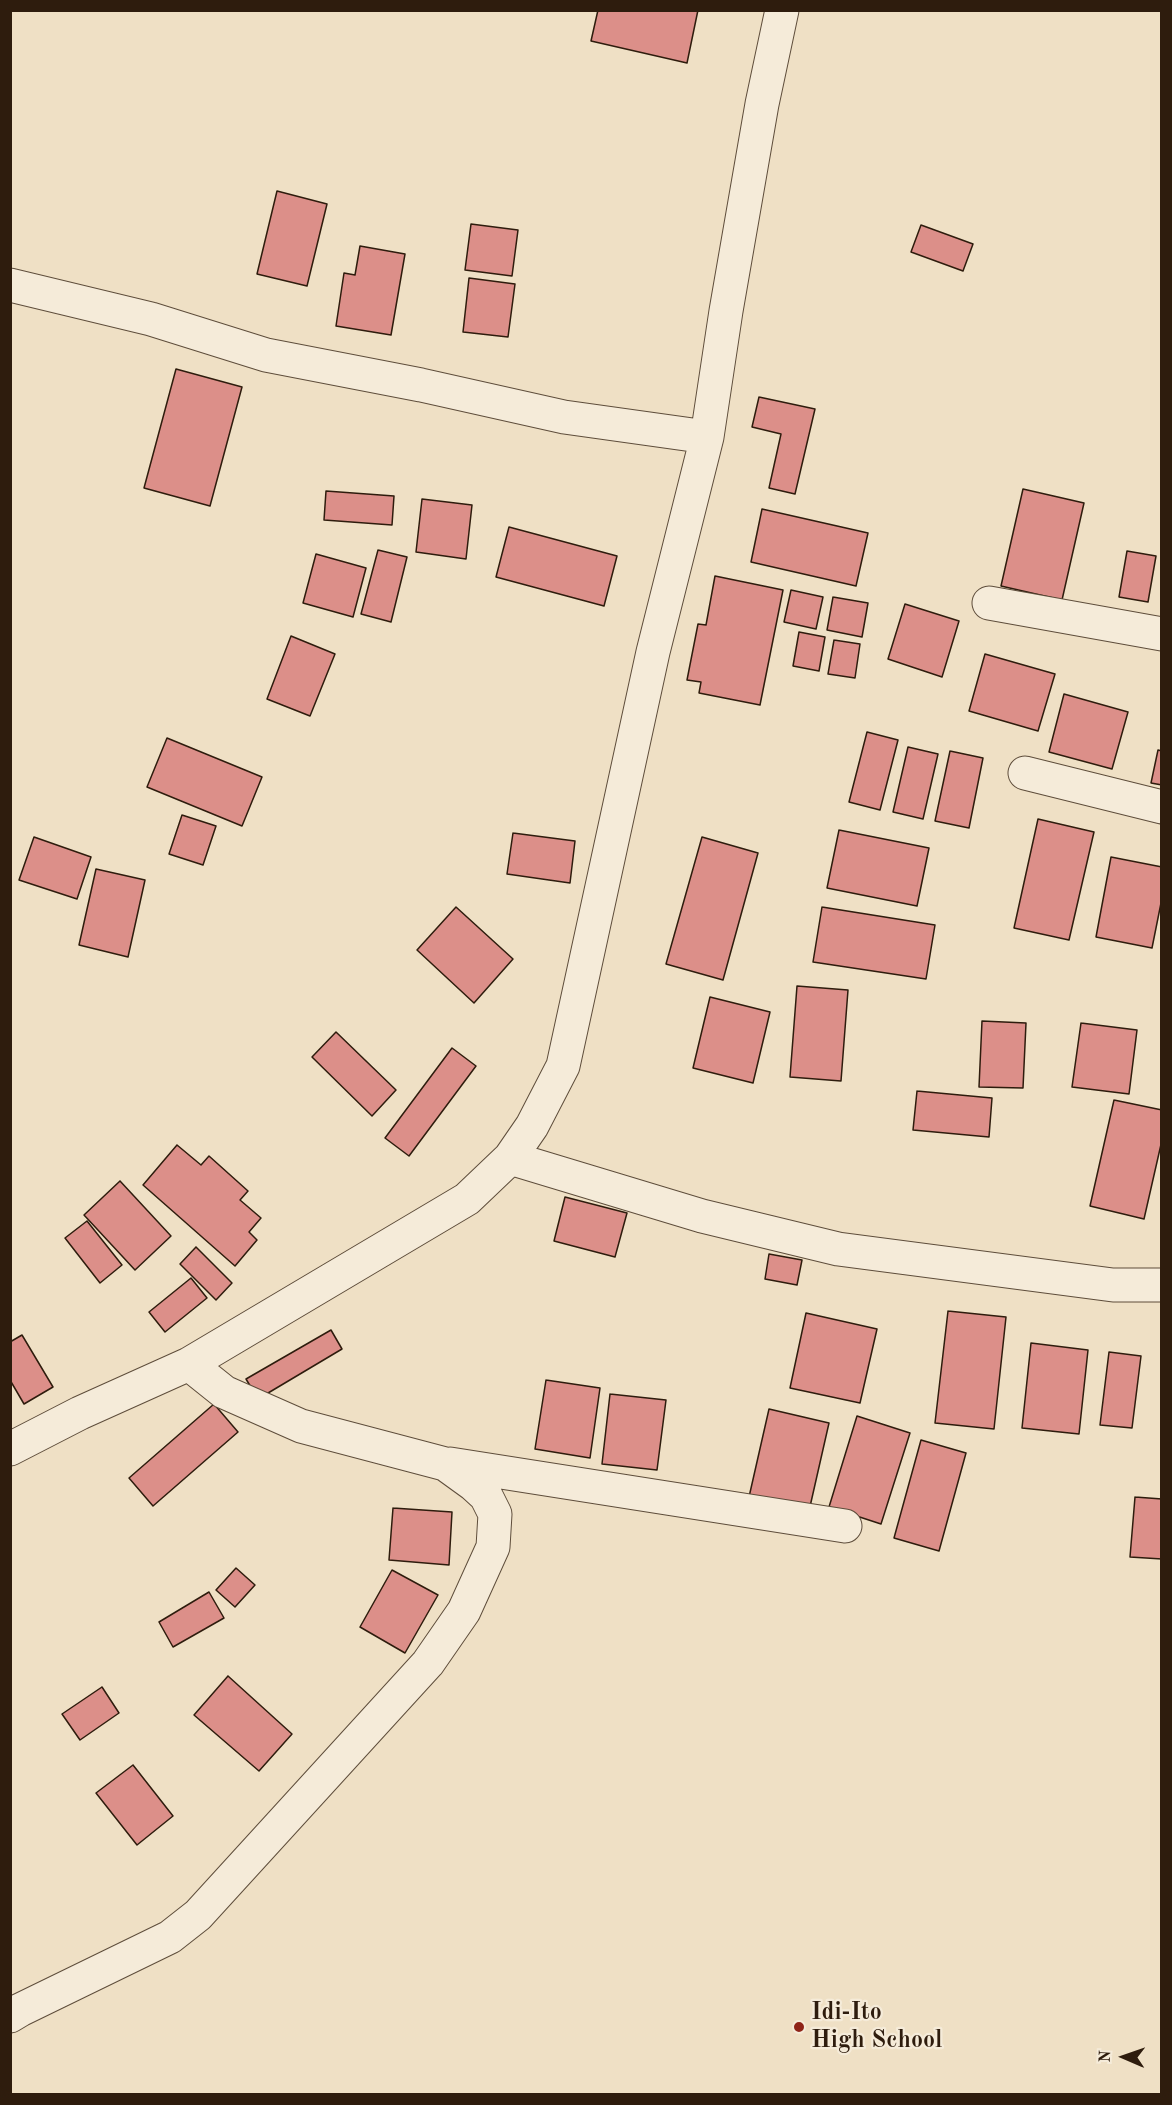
<!DOCTYPE html>
<html>
<head>
<meta charset="utf-8">
<style>
	body { margin:0 }
	#map { position:relative; width:1172px; height:2105px; overflow:hidden; background:#efe0c5; font-family:"Old Standard TT",serif }
	canvas { display:block }
	.frame { position:absolute; inset:0; border:12px solid #2e1c0d; pointer-events:none }
	.north { position:absolute; left:1094px; top:2027px; width:60px; height:60px; -webkit-text-stroke:4px #f5ebd9; paint-order:stroke; rotate:272deg; font-size:16px; font-weight:700; line-height:24px; text-align:center; color:#2e1c0d }
	.north::after { content:''; display:block; margin:auto; width:21px; height:27px; background:#2e1c0d; clip-path:polygon(50% 0,100% 100%,50% 72%,0 100%) }
</style>
</head>
<body>
<div id="map">
<canvas width="1172" height="2105"></canvas>
<div class="frame"></div>
<div class="north">N</div>
</div>
<script>
const ctx = document.querySelector('canvas').getContext('2d');
ctx.lineJoin = 'round';
function fillPath(path, color) { ctx.fillStyle = color; ctx.fill(path, 'evenodd'); }
const poly = rows => new Path2D(rows.map(r => 'M' + r).join(''));
function strokePath(path, color, width, dash) { ctx.strokeStyle = color; ctx.lineWidth = width; ctx.lineCap = dash ? 'butt' : 'round'; ctx.setLineDash(dash || []); ctx.stroke(path); }
function write(font, color, halo, rows, align = 'center') {
  ctx.font = font + ' "Old Standard TT",serif'; ctx.lineWidth = 4.5; ctx.setLineDash([]); ctx.textBaseline = 'middle'; ctx.strokeStyle = halo; ctx.fillStyle = color; for (const [text, x, y, turn = 0] of rows) {
    ctx.save(); ctx.translate(x, y); ctx.rotate((+turn || 0) * Math.PI / 180); ctx.textAlign = isNaN(turn) ? turn : align; if (halo) ctx.strokeText(text, 0, 0); ctx.fillText(text, 0, 0); ctx.restore();
  }
}
const building = poly([
	[598,10,698,10,687,63,591,41,598,10],
	[277,191,327,204,307,286,257,274,277,191],
	[471,224,518,230,512,276,465,270,471,224],
	[921,225,973,244,963,271,911,252,921,225],
	[360,246,405,254,391,335,336,326,344,273,355,275,360,246],
	[469,278,515,284,508,337,463,332,469,278],
	[176,369,242,387,210,506,144,488,176,369],
	[759,397,815,409,795,494,769,488,781,434,752,427,759,397],
	[1023,489,1084,503,1062,600,1001,586,1023,489],
	[326,491,394,496,392,525,324,520,326,491],
	[422,499,472,505,466,559,416,552,422,499],
	[762,509,868,533,856,586,751,562,762,509],
	[509,527,617,556,604,606,496,577,509,527],
	[378,550,407,557,391,622,361,614,378,550],
	[1127,551,1156,556,1148,602,1119,597,1127,551],
	[316,554,366,568,353,617,303,603,316,554],
	[715,576,783,590,760,705,699,693,701,682,687,680,698,624,706,625,715,576],
	[791,590,823,597,816,629,784,622,791,590],
	[833,597,868,603,862,637,827,630,833,597],
	[905,604,959,621,942,677,888,659,905,604],
	[799,632,825,637,819,671,793,666,799,632],
	[291,636,335,654,310,716,267,699,291,636],
	[834,640,860,644,855,678,828,674,834,640],
	[985,654,1055,674,1038,731,969,711,985,654],
	[1064,694,1128,712,1112,769,1049,752,1064,694],
	[867,732,898,740,880,810,849,802,867,732],
	[167,738,262,777,242,826,147,787,167,738],
	[908,747,938,754,923,819,893,812,908,747],
	[1158,750,1162,751,1162,785,1151,783,1158,750],
	[950,751,983,758,969,828,935,821,950,751],
	[182,815,216,826,203,865,169,854,182,815],
	[1038,819,1094,832,1069,940,1014,928,1038,819],
	[839,830,929,848,917,906,827,888,839,830],
	[513,833,575,841,570,883,507,874,513,833],
	[34,837,91,857,77,899,19,880,34,837],
	[702,837,758,853,723,980,666,964,702,837],
	[1111,857,1162,867,1162,898,1152,948,1096,937,1111,857],
	[96,869,145,880,128,957,79,945,96,869],
	[456,907,513,959,474,1003,417,950,456,907],
	[822,907,935,925,926,979,813,962,822,907],
	[797,986,848,990,841,1081,790,1077,797,986],
	[710,997,770,1012,753,1083,693,1068,710,997],
	[982,1021,1026,1023,1023,1088,979,1087,982,1021],
	[1081,1023,1137,1030,1129,1094,1072,1087,1081,1023],
	[336,1032,396,1090,372,1116,312,1057,336,1032],
	[452,1048,476,1066,409,1156,385,1138,452,1048],
	[917,1091,992,1098,989,1137,913,1130,917,1091],
	[1114,1100,1162,1110,1162,1140,1144,1219,1090,1206,1114,1100],
	[177,1145,201,1165,209,1156,248,1191,240,1200,261,1218,249,1232,257,1240,235,1266,143,1185,177,1145],
	[120,1181,171,1236,135,1270,84,1215,120,1181],
	[565,1197,627,1213,615,1257,554,1241,565,1197],
	[87,1221,122,1265,100,1283,65,1238,87,1221],
	[196,1247,232,1283,216,1300,180,1264,196,1247],
	[769,1254,802,1260,797,1285,765,1279,769,1254],
	[191,1278,207,1298,165,1332,149,1312,191,1278],
	[948,1311,1006,1317,994,1429,935,1423,948,1311],
	[806,1313,877,1329,860,1403,790,1388,806,1313],
	[331,1330,342,1349,258,1399,246,1379,331,1330],
	[22,1335,53,1387,24,1404,10,1380,10,1342,22,1335],
	[1031,1343,1088,1350,1079,1434,1022,1428,1031,1343],
	[1109,1352,1141,1356,1132,1428,1100,1425,1109,1352],
	[546,1380,600,1388,590,1458,535,1449,546,1380],
	[610,1394,666,1400,657,1470,602,1464,610,1394],
	[214,1404,238,1432,153,1506,129,1478,214,1404],
	[769,1409,829,1423,809,1511,749,1497,769,1409],
	[857,1416,910,1433,881,1524,829,1507,857,1416],
	[921,1440,966,1453,939,1551,894,1538,921,1440],
	[1135,1497,1162,1499,1162,1559,1130,1557,1135,1497],
	[393,1508,452,1512,449,1565,389,1560,393,1508],
	[236,1568,255,1585,235,1607,216,1590,236,1568],
	[392,1570,438,1595,405,1653,360,1627,392,1570],
	[209,1592,224,1618,173,1647,159,1622,209,1592],
	[228,1676,292,1734,259,1771,194,1715,228,1676],
	[102,1687,119,1713,80,1740,62,1714,102,1687],
	[133,1765,173,1816,137,1845,96,1793,133,1765]
]);
fillPath(building, '#dc8f89');
strokePath(building, '#2e1c0d', 1.5);
const street = poly([
	[10,285,151,319,266,355,421,385,564,417,707,437],
	[989,603,1162,634],
	[1025,773,1162,807],
	[510,1158,702,1216,838,1249,1113,1285,1162,1285],
	[10,1449,80,1413,189,1364,467,1199,510,1158,532,1126,563,1066,653,652,707,437,726,311,762,104,782,10],
	[450,1464,845,1526],
	[10,2016,20,2010,170,1937,198,1915,428,1663,464,1611,493,1547,495,1514,486,1496,474,1485,445,1464,301,1426,224,1392,189,1364]
]);
strokePath(street, '#5e4d3b', 35);
strokePath(street, '#f5ebd9', 33);
for (const [x, y, r, color] of [
	[799,2027,6,"#8f2418"]
]) { const dot = new Path2D(); dot.arc(x, y, r, 0, 2 * Math.PI); ctx.fillStyle = color; ctx.fill(dot); strokePath(dot, '#f5ebd9', 2); }
write('bold 24px', '#2e1c0d', '#f5ebd9', [
	["Idi-Ito",811,2013],
	["High School",811,2041]
], 'left');
</script>
</body>
</html>
